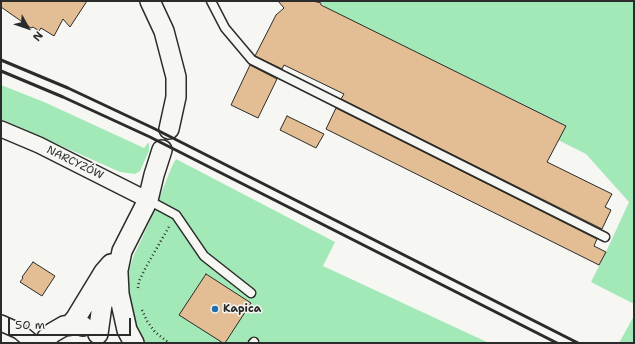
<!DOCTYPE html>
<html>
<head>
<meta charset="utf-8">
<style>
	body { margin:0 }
	#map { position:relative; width:635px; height:344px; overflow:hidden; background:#f6f6f2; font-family:"Shantell Sans",sans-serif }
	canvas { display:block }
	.frame { position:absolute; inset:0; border:2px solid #2b2b2b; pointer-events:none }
	.north { position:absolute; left:8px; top:8px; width:40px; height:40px; -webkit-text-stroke:3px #f6f6f2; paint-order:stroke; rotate:130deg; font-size:11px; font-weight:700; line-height:16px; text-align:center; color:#2b2b2b }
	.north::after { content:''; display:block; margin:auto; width:14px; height:18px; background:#2b2b2b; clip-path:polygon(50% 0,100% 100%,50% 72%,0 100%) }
	.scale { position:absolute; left:8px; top:318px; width:123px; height:18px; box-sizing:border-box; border:2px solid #2b2b2b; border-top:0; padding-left:5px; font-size:12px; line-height:14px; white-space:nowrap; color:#2b2b2b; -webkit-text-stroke:3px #f6f6f2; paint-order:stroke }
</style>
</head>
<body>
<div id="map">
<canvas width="635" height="344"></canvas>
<div class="frame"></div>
<div class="north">N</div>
<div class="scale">50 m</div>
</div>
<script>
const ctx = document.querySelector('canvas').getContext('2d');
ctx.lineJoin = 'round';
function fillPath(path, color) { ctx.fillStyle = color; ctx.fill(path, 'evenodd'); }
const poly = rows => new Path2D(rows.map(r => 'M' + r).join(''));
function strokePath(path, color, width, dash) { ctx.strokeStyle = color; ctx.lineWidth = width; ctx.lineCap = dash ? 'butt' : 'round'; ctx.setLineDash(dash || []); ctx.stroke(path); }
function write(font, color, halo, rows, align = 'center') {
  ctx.font = font + ' "Shantell Sans",sans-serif'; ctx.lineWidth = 3; ctx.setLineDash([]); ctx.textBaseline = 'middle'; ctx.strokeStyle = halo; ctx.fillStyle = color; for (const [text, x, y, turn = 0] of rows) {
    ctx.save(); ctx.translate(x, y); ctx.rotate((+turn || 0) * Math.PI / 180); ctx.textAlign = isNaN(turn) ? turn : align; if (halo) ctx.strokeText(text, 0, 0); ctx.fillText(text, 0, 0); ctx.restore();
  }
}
fillPath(poly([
	[320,1,634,1,634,304,591,282,606,252,629,202,586,154,558,140,326,8],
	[1,85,44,102,144,148,148,143,149,143,149,151,140,171,135,174,120,172,1,119],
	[176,159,335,242,323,266,489,343,142,343,131,326,127,288,129,270,134,255,150,221,172,166],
	[634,316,634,343,619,343]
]), '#a2e9b7');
const building = poly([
	[1,1,87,1,70,27,63,19,54,36,41,28,39,31,33,27,31,28,1,7,1,1],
	[278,1,313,1,321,3,321,5,566,126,547,162,612,194,605,207,611,210,602,229,341,99,344,94,284,65,282,69,255,56,276,15,284,8,278,1],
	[250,65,277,79,258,118,231,105,250,65],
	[336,108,597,239,594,246,606,252,599,265,326,129,336,108],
	[287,116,324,134,316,148,280,130,287,116],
	[33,262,55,276,42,296,20,282,23,278,22,277,33,262],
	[206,274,251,303,225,343,223,343,179,315,206,274]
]);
fillPath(building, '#e3be94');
strokePath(building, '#2b2b2b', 1);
const service = poly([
	[211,1,225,28,252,60,605,237],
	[148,200,176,215,204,256,251,293],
	[253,343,254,342]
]);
const minor = poly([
	[1,129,39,145,148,200],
	[1,323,19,331,33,343]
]);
const tertiary = poly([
	[150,1,164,31,176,77,176,97,169,129],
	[118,273,119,294,127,330,134,343],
	[71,324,76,318,104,272,111,264],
	[98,334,102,305,111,284,118,270,122,251,148,200,154,175,162,150],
	[44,343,47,338,52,333,64,326,78,324,83,326]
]);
strokePath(service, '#2b2b2b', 11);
strokePath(minor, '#2b2b2b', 18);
strokePath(tertiary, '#2b2b2b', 22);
strokePath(poly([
	[138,288,139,281,146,267,170,225],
	[142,310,147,321,155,332,169,343]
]), '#2b2b2b', 2.5, [1, 3]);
strokePath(service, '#f6f6f2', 8);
strokePath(minor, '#f6f6f2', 15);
strokePath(tertiary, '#f6f6f2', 19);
strokePath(poly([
	[1,60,68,88,153,128,578,343],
	[1,71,63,97,150,137,557,343]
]), '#2b2b2b', 3);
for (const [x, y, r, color] of [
	[215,309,4,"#1f6fb2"]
]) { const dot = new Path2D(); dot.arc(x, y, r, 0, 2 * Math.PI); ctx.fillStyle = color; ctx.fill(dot); strokePath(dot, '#f6f6f2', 1.5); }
write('11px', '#2b2b2b', '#f6f6f2', [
	["NARCYZÓW",75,163,26]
]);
write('bold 11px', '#2b2b2b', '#f6f6f2', [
	["Kapica",223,309]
], 'left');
</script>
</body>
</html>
